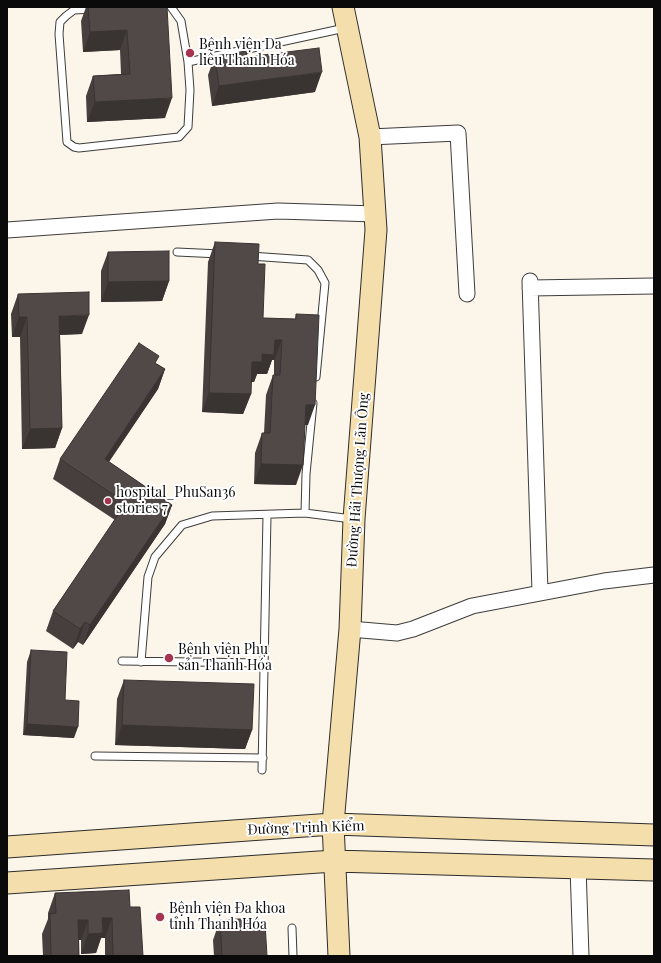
<!DOCTYPE html>
<html>
<head>
<meta charset="utf-8">
<style>
	body { margin:0 }
	#map { position:relative; width:661px; height:963px; overflow:hidden; background:#fcf5e9; font-family:"Playfair Display",serif }
	canvas { display:block }
	.frame { position:absolute; inset:0; border:8px solid #0a0a0a; pointer-events:none }
</style>
</head>
<body>
<div id="map">
<canvas width="661" height="963"></canvas>
<div class="frame"></div>
</div>
<script>
const ctx = document.querySelector('canvas').getContext('2d');
ctx.lineJoin = 'round';
const poly = rows => new Path2D(rows.map(r => 'M' + r).join(''));
function strokePath(path, color, width, dash) { ctx.strokeStyle = color; ctx.lineWidth = width; ctx.lineCap = dash ? 'butt' : 'round'; ctx.setLineDash(dash || []); ctx.stroke(path); }
function fillPath(path, color) { ctx.fillStyle = color; ctx.fill(path, 'evenodd'); }
function write(font, color, halo, rows, align = 'center') {
  ctx.font = font + ' "Playfair Display",serif'; ctx.lineWidth = 4; ctx.setLineDash([]); ctx.textBaseline = 'middle'; ctx.strokeStyle = halo; ctx.fillStyle = color; for (const [text, x, y, turn = 0] of rows) {
    ctx.save(); ctx.translate(x, y); ctx.rotate((+turn || 0) * Math.PI / 180); ctx.textAlign = isNaN(turn) ? turn : align; if (halo) ctx.strokeText(text, 0, 0); ctx.fillText(text, 0, 0); ctx.restore();
  }
}
const lane = poly([
	[171,7,181,21,188,62],
	[93,9,74,10,66,16,60,22,59,34,67,142,74,147,79,148,179,137,188,127,190,90,188,62,345,28],
	[177,252,220,254],
	[250,256,308,260,318,270,325,283,316,377],
	[305,513,306,474,313,403],
	[122,661,264,663],
	[141,662,148,577,155,557,182,525,212,516,305,513,352,519],
	[95,756,263,758],
	[262,770,267,515],
	[292,928,293,956]
]);
const street = poly([
	[370,137,458,133,467,294],
	[7,230,278,211,376,214],
	[530,281,540,592],
	[530,288,654,286],
	[350,629,397,633,413,629,472,606,604,581,654,575],
	[578,867,581,956]
]);
const secondary = poly([
	[7,847,333,824,654,835],
	[7,883,334,861,654,870],
	[339,956,333,824,350,629,354,519,376,230,370,137,343,7]
]);
strokePath(lane, '#3d3d3d', 9);
strokePath(street, '#3d3d3d', 17);
strokePath(secondary, '#2c2c2c', 23);
strokePath(lane, '#fff', 7);
strokePath(street, '#fff', 15);
strokePath(secondary, '#f4dfac', 21);
fillPath(poly([
	[86,7,167,7,165,118,87,122,86,96,93,76,121,74,120,50,83,52,81,21],
	[215,56,247,57,315,92,212,106,208,75],
	[215,242,258,264,263,318,295,319,296,314,308,425,305,425,296,485,254,484,255,453,262,433,264,433,266,395,273,375,274,375,274,360,272,360,267,374,257,374,254,382,251,382,251,394,243,414,202,412,208,262],
	[108,252,169,281,162,301,101,302,101,271],
	[18,294,82,334,60,335,62,428,55,448,22,449,20,337,12,337,11,314],
	[157,364,165,369,158,389,109,462,172,505,165,524,83,645,78,642,73,649,46,631,53,611,115,520,53,479,60,459],
	[31,650,65,700,74,738,23,735,27,662],
	[124,680,252,730,245,749,115,745,117,699],
	[55,893,130,907,143,956,105,956,105,938,101,938,96,953,81,954,81,940,79,940,79,956,43,956,42,934,48,919,48,913],
	[220,920,267,956,214,956,213,940]
]), '#463f3d');
fillPath(poly([
	[127,30,120,50,83,52,90,32],
	[322,72,315,92,212,106,219,86],
	[172,98,165,118,87,122,95,102],
	[169,281,162,301,101,302,108,282],
	[89,315,82,334,52,335,59,316],
	[19,317,27,317,20,337,12,337],
	[275,340,282,340,274,360,272,360,267,374,257,374,254,382,245,382,252,362,262,354],
	[165,369,158,389,97,479,105,459],
	[209,393,251,394,243,414,202,412],
	[306,405,315,405,308,425,299,425],
	[62,428,55,448,22,449,30,429],
	[261,464,303,465,296,485,254,484],
	[172,505,165,524,83,645,90,625],
	[85,622,78,642,73,649,80,629],
	[27,724,78,727,74,738,23,735],
	[122,725,252,730,245,749,115,745],
	[102,918,112,918,105,938,101,938,96,953,81,954,88,934],
	[78,920,88,920,81,940,71,940]
]), '#393332');
const building = poly([
	[88,7,167,7,172,98,95,102,93,76,130,74,127,30,90,32,88,7],
	[319,48,322,72,219,86,215,56,246,51,247,57,319,48],
	[215,242,259,244,258,264,265,264,263,318,296,319,296,314,319,315,315,405,306,405,303,465,261,464,262,433,270,433,273,375,280,375,282,340,275,340,274,355,262,354,262,362,252,362,251,394,209,393,215,242],
	[169,251,169,281,108,282,108,252,169,251],
	[89,292,89,315,59,316,62,428,30,429,27,317,19,317,18,294,89,292],
	[139,343,159,356,155,363,165,369,105,459,172,505,90,625,85,622,80,629,53,611,126,503,60,459,139,343],
	[31,650,67,652,65,700,79,701,78,727,27,724,31,650],
	[124,680,254,684,252,730,122,725,124,680],
	[129,890,130,907,140,907,143,956,113,956,112,918,102,918,103,933,88,934,88,920,78,920,79,956,51,956,50,914,56,913,55,893,129,890],
	[258,918,259,923,265,923,267,956,222,956,220,920,258,918]
]);
fillPath(building, '#514947');
strokePath(building, '#393332', 1);
for (const [x, y, r, color] of [
	[190,53,5,"#a7344f"],
	[108,501,4,"#a7344f"],
	[169,658,5,"#a7344f"],
	[160,917,5,"#a7344f"]
]) { const dot = new Path2D(); dot.arc(x, y, r, 0, 2 * Math.PI); ctx.fillStyle = color; ctx.fill(dot); strokePath(dot, '#fff', 1.5); }
write('14px', '#0a0a0a', '#fff', [
	["Bệnh viện Da",199,45],
	["liễu Thanh Hóa",199,61],
	["hospital_PhuSan36",116,493],
	["stories 7",116,509],
	["Bệnh viện Phụ",178,650],
	["sản Thanh Hóa",178,666],
	["Bệnh viện Đa khoa",169,909],
	["tỉnh Thanh Hóa",169,925]
], 'left');
write('14px', '#0a0a0a', '#fff', [
	["Đường Hải Thượng Lãn Ông",358,480,-86],
	["Đường Trịnh Kiểm",306,828,-2]
]);
</script>
</body>
</html>
